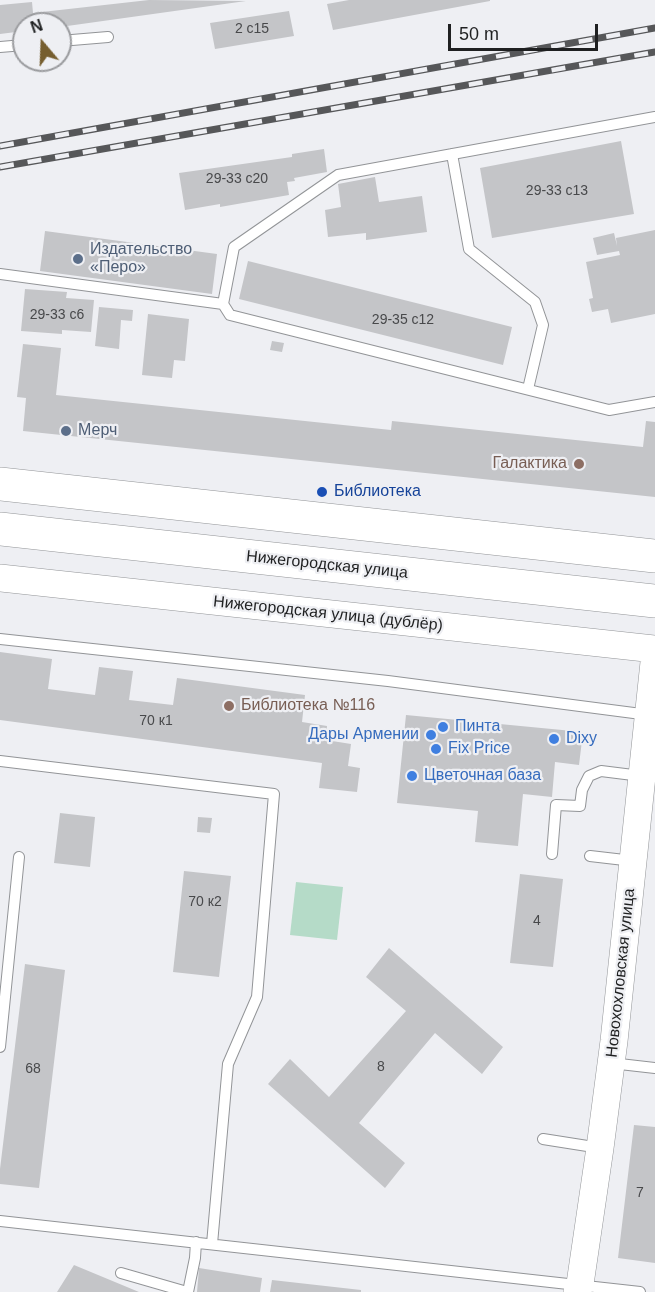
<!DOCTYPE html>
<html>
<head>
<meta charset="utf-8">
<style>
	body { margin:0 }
	#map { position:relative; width:655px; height:1292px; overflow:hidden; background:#eeeff3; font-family:Helvetica,sans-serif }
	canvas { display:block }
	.north { position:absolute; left:12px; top:12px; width:60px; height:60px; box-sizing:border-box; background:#eeeff3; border:2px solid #9b9c9f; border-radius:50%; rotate:341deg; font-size:16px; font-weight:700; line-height:24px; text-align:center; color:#1f2021 }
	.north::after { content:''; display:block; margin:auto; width:21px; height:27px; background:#765e2f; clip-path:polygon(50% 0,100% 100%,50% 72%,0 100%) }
	.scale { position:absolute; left:448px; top:24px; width:150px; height:27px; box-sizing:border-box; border:3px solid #1f2021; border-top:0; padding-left:8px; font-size:18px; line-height:21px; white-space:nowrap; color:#1f2021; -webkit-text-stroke:4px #eeeff3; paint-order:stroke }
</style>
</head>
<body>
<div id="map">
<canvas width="655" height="1292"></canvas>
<div class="north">N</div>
<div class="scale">50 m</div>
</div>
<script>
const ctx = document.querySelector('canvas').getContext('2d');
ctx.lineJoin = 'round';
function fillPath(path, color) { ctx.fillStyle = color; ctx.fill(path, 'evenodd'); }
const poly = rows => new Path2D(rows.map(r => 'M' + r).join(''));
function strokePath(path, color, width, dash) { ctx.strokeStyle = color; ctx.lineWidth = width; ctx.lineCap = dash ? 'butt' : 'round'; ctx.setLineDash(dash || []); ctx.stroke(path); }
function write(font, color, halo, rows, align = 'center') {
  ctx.font = font + ' Helvetica,sans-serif'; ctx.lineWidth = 4.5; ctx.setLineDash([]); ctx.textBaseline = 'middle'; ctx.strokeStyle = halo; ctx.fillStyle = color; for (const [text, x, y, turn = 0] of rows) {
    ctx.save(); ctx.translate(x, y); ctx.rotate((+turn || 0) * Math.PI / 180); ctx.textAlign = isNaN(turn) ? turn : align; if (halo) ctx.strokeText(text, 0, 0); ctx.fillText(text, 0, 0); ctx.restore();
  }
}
fillPath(poly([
	[296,882,343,887,337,940,290,935]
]), '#b5dbc8');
fillPath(poly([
	[149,0,246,1,60,27,60,24,24,24,24,31,0,34,0,5,32,2,33,13],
	[349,0,490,0,490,1,333,30,327,4],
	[289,11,294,36,215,49,210,23],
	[621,141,634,214,492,238,480,168],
	[324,149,327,172,294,178,295,181,287,182,289,195,220,207,220,204,185,210,179,173,292,157,292,154],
	[375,177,379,202,422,196,427,232,366,240,366,233,328,237,325,210,341,207,338,184],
	[655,230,655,314,611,323,608,309,592,312,589,299,593,298,586,262,620,255,619,251,597,255,593,238,614,233,617,246,616,238],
	[45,231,217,254,212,294,40,271],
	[248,261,512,327,503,365,239,299],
	[25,289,67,292,66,298,94,300,91,332,62,330,62,334,21,331],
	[99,307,133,310,132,321,121,320,119,349,95,346],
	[148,314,189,319,185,361,174,360,172,378,142,375],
	[272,341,284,343,282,352,270,350],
	[23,344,61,348,56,395,391,430,392,421,643,447,646,421,655,422,655,497,23,431,26,398,17,397],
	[0,652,52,659,48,689,95,695,99,667,133,671,129,700,173,705,177,678,305,695,302,722,327,726,326,740,351,744,348,766,360,768,357,792,319,788,322,763,0,720],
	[406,715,583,732,579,765,555,762,552,797,523,794,518,846,475,842,478,811,397,803],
	[60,813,95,817,90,867,54,863],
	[198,817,212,818,210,833,197,832],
	[184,871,231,876,219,977,173,972],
	[520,874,563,879,553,967,510,963],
	[389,948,503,1047,482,1074,435,1033,359,1123,405,1163,385,1188,268,1084,290,1059,329,1097,406,1011,366,977],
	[25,964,65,970,39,1188,0,1184,0,1169],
	[634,1125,655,1127,655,1263,618,1258],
	[74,1265,139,1292,57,1292],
	[199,1268,262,1278,260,1292,197,1292],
	[272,1280,361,1290,361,1292,270,1292]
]), '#c4c5c8');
const service = poly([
	[60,41,108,37],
	[0,47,24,45],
	[655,117,338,175,234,247,223,304,230,315,609,410,655,402],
	[452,154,469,249,535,302,543,325,528,389],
	[0,274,223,304],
	[0,639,388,681,649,715],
	[0,761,274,794,257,997,228,1064,212,1244],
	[552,854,556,805,580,806,582,790,589,776,601,771,641,776],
	[590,856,633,861],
	[0,1047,19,857],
	[611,1063,655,1068],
	[543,1139,600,1148],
	[0,1221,640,1292],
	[121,1273,187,1292],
	[188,1292,195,1258,196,1242]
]);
const tertiary = poly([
	[0,578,655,649],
	[577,1292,580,1284,600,1148,614,1041,655,653]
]);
const primary = poly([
	[0,484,655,556],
	[0,529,655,601]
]);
strokePath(service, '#929497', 12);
strokePath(tertiary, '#929497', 28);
strokePath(primary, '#929497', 34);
strokePath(service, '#fff', 10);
strokePath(tertiary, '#fff', 27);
strokePath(primary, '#fff', 33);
const rail = poly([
	[0,146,655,28],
	[0,167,655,52]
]);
strokePath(rail, '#565759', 7);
strokePath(rail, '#eeeff3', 4.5, [14]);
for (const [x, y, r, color] of [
	[78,259,6,"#5c6f8a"],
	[66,431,6,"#5c6f8a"],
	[579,464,6,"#8d6e63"],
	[322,492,6,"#1a4fb4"],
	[229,706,6,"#8d6e63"],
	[443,727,6,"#3f7fe0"],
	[431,735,6,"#3f7fe0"],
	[554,739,6,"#3f7fe0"],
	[436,749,6,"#3f7fe0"],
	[412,776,6,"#3f7fe0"]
]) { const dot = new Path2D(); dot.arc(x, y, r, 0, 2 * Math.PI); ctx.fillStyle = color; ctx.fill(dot); strokePath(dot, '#eeeff3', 2); }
write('14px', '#48494b', null, [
	["2 с15",252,29],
	["29-33 с20",237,179],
	["29-33 с13",557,191],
	["29-33 с6",57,315],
	["29-35 с12",403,320],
	["70 к1",156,721],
	["70 к2",205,902],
	["4",537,921],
	["8",381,1067],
	["68",33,1069],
	["7",640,1193]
]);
write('16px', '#4e5e75', '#eeeff3', [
	["Издательство",90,250],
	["«Перо»",90,268],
	["Мерч",78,431]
], 'left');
write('16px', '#785e54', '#eeeff3', [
	["Галактика",567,464],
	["Библиотека №116",241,706,"left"]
], 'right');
write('16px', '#164399', '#eeeff3', [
	["Библиотека",334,492]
], 'left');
write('16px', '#1f2021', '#eeeff3', [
	["Нижегородская улица",327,565,6],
	["Нижегородская улица (дублёр)",328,614,6],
	["Новохохловская улица",621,973,-84]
]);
write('16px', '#366cbe', '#eeeff3', [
	["Пинта",455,727],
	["Дары Армении",419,735,"right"],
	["Dixy",566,739],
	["Fix Price",448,749],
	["Цветочная база",424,776]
], 'left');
</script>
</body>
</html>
